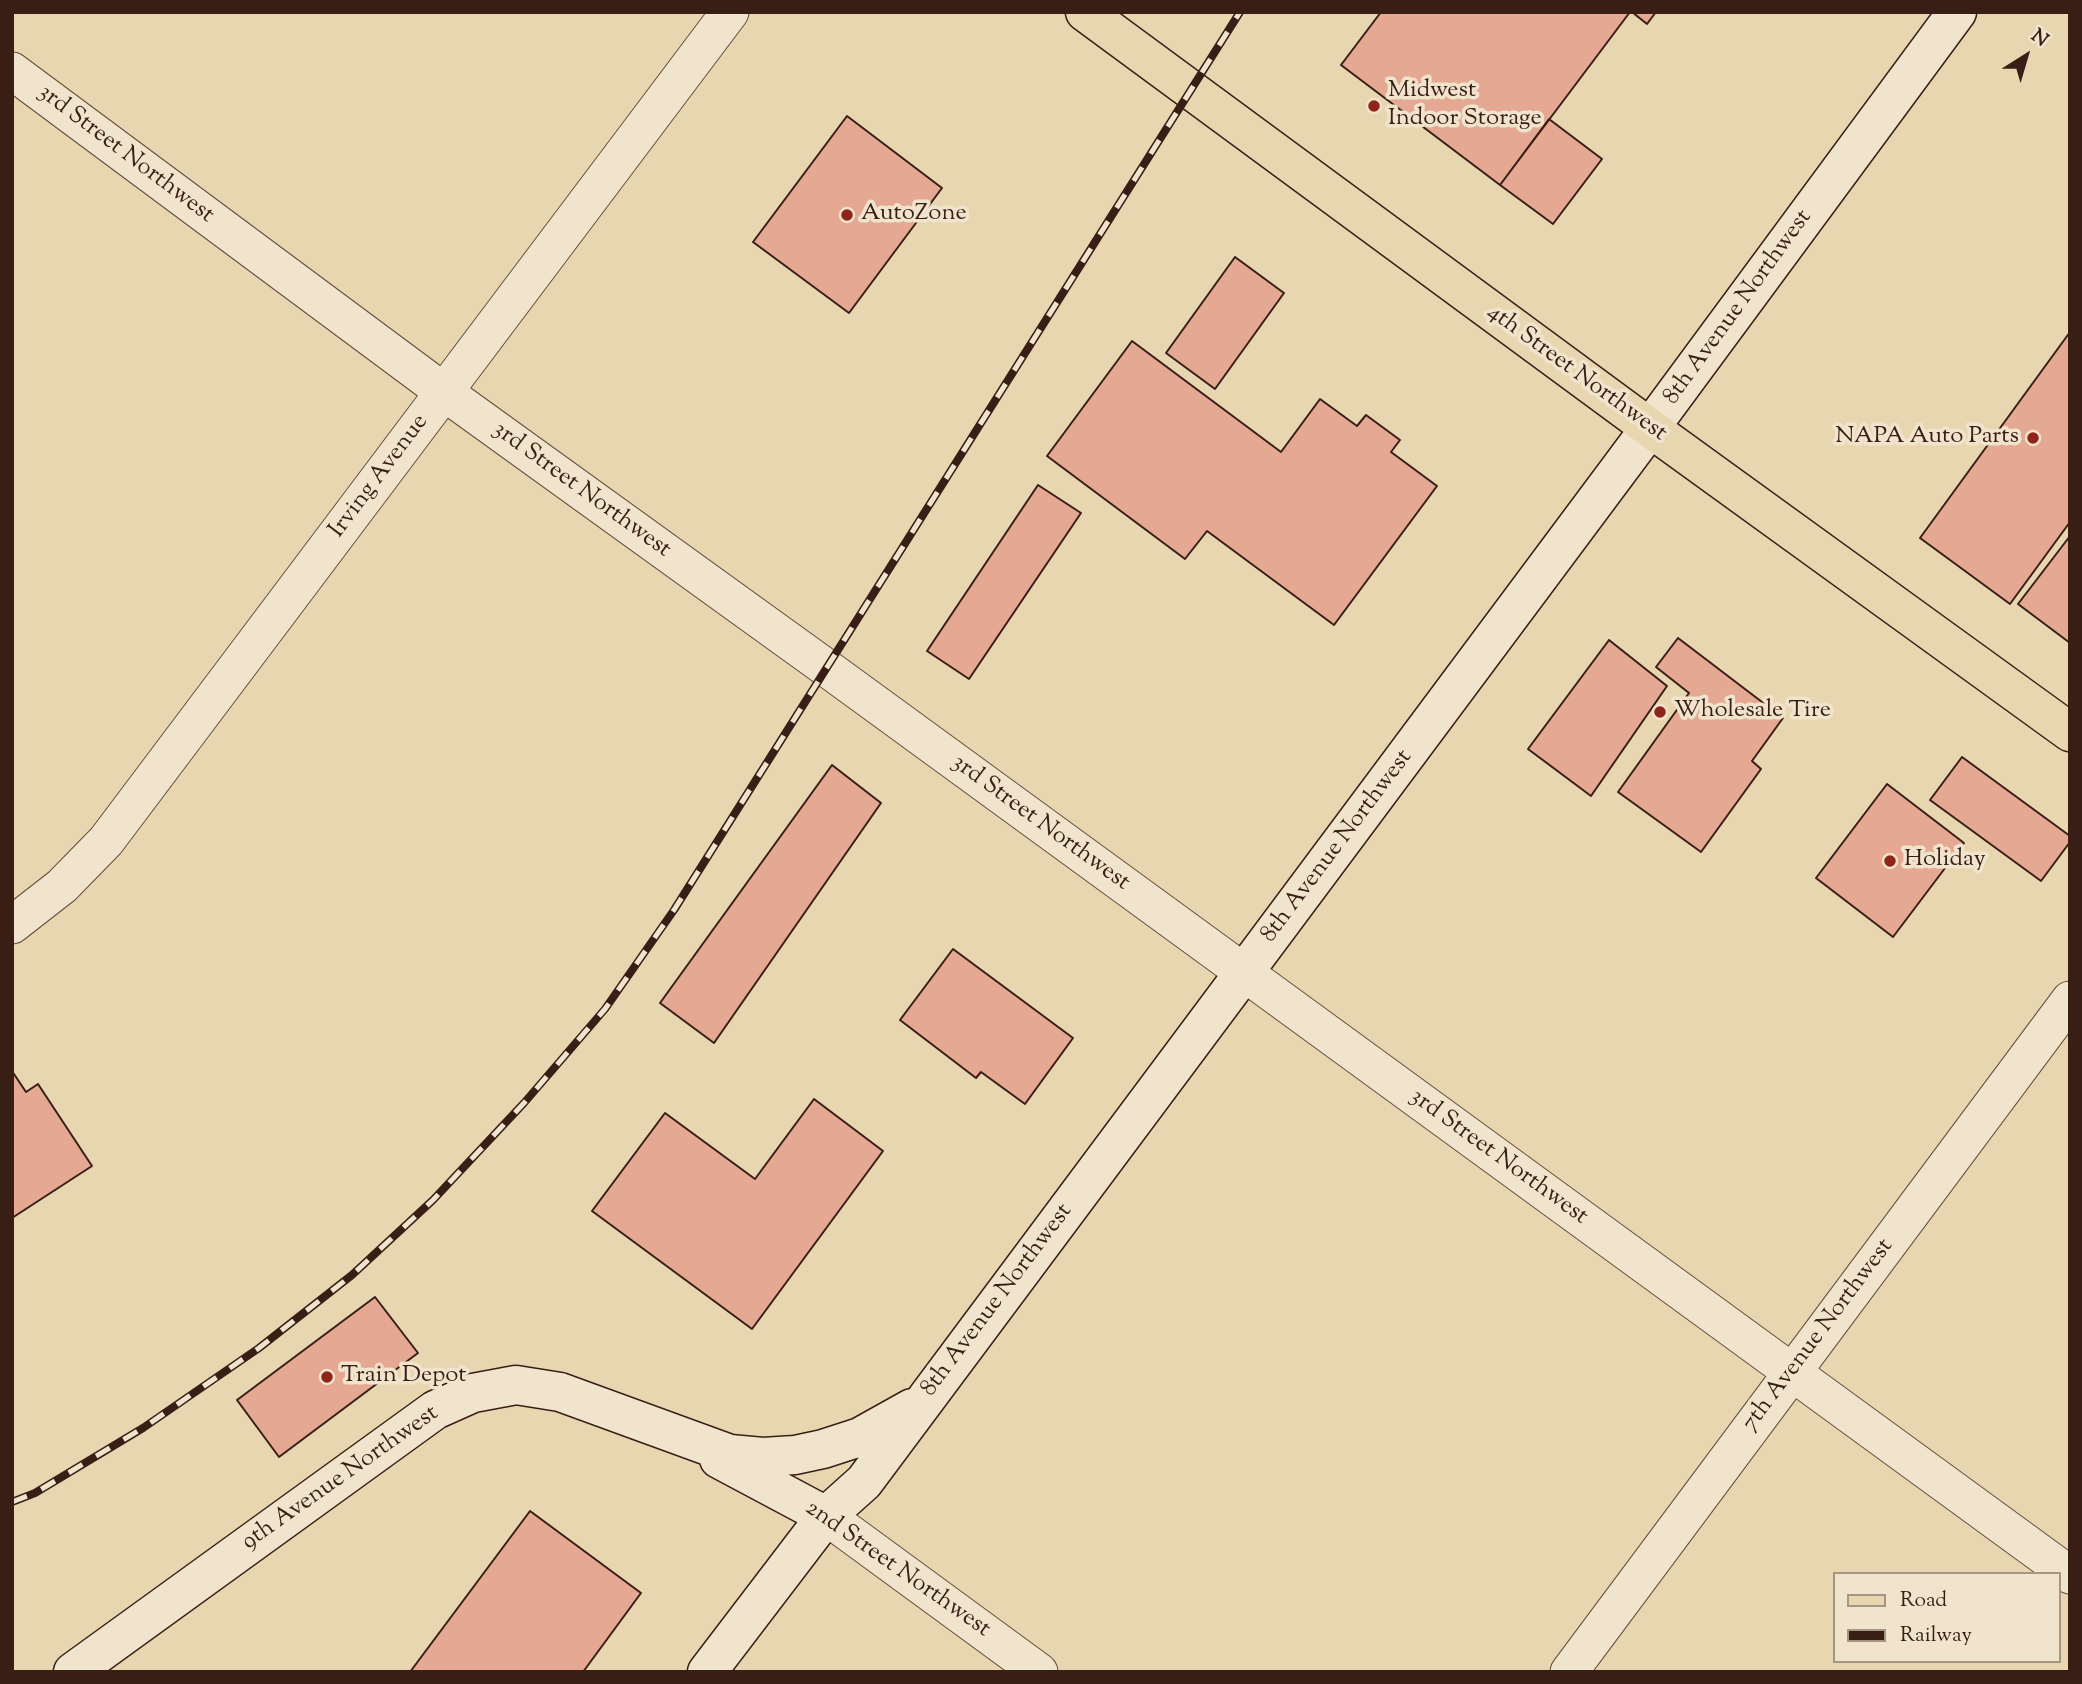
<!DOCTYPE html>
<html>
<head>
<meta charset="utf-8">
<style>
	body { margin:0 }
	#map { position:relative; width:2082px; height:1684px; overflow:hidden; background:#e8d6b1; font-family:"Sorts Mill Goudy",serif }
	canvas { display:block }
	.frame { position:absolute; inset:0; border:14px solid #391e15; pointer-events:none }
	.legend { position:absolute; left:1833px; top:1572px; width:228px; height:91px; box-sizing:border-box; background:#f0e4cc; border:2px solid #a79583; margin:0; padding:9px 12px; list-style:none; font-size:21px; color:#391e15 }
	.legend li { display:flex; align-items:center; gap:14px; height:35px }
	.legend b { width:35px; border:2px solid #a79583 }
	.north { position:absolute; left:1991px; top:21px; width:70px; height:70px; -webkit-text-stroke:5px #f0e4cc; paint-order:stroke; rotate:37deg; font-size:19px; font-weight:700; line-height:28px; text-align:center; color:#391e15 }
	.north::after { content:''; display:block; margin:auto; width:24px; height:32px; background:#391e15; clip-path:polygon(50% 0,100% 100%,50% 72%,0 100%) }
</style>
</head>
<body>
<div id="map">
<canvas width="2082" height="1684"></canvas>
<div class="frame"></div>
<ul class="legend">
<li><b style="height:9px;background:#e8d6b1"></b>Road</li>
<li><b style="height:9px;background:#391e15"></b>Railway</li>
</ul>
<div class="north">N</div>
</div>
<script>
const ctx = document.querySelector('canvas').getContext('2d');
ctx.lineJoin = 'round';
function fillPath(path, color) { ctx.fillStyle = color; ctx.fill(path, 'evenodd'); }
const poly = rows => new Path2D(rows.map(r => 'M' + r).join(''));
function strokePath(path, color, width, dash) { ctx.strokeStyle = color; ctx.lineWidth = width; ctx.lineCap = dash ? 'butt' : 'round'; ctx.setLineDash(dash || []); ctx.stroke(path); }
function write(font, color, halo, rows, align = 'center') {
  ctx.font = font + ' "Sorts Mill Goudy",serif'; ctx.lineWidth = 7; ctx.setLineDash([]); ctx.textBaseline = 'middle'; ctx.strokeStyle = halo; ctx.fillStyle = color; for (const [text, x, y, turn = 0] of rows) {
    ctx.save(); ctx.translate(x, y); ctx.rotate((+turn || 0) * Math.PI / 180); ctx.textAlign = isNaN(turn) ? turn : align; if (halo) ctx.strokeText(text, 0, 0); ctx.fillText(text, 0, 0); ctx.restore();
  }
}
const building = poly([
	[1381,12,1630,12,1500,185,1341,65,1381,12],
	[1632,12,1656,12,1647,24,1632,12],
	[847,116,942,188,849,313,753,242,847,116],
	[1549,119,1602,159,1553,224,1500,185,1549,119],
	[1235,257,1284,293,1215,389,1166,353,1235,257],
	[2070,332,2070,522,2010,604,1920,538,2070,332],
	[1132,341,1281,452,1320,399,1357,426,1366,415,1400,440,1391,452,1437,486,1334,625,1207,531,1185,559,1047,456,1132,341],
	[1038,485,1081,513,969,679,927,651,1038,485],
	[2070,536,2070,643,2018,604,2070,536],
	[1678,638,1783,718,1752,761,1761,769,1701,852,1618,792,1689,693,1656,667,1678,638],
	[1609,640,1667,686,1591,796,1528,749,1609,640],
	[1962,757,2070,836,2070,842,2041,881,1930,800,1962,757],
	[832,765,881,803,714,1043,660,1003,832,765],
	[1887,784,1964,843,1893,937,1816,878,1887,784],
	[953,949,1073,1038,1025,1104,981,1072,976,1078,900,1020,953,949],
	[12,1071,26,1092,38,1084,92,1166,12,1218,12,1071],
	[814,1099,883,1151,752,1329,592,1211,665,1113,755,1179,814,1099],
	[375,1297,418,1353,279,1457,237,1400,375,1297],
	[530,1511,641,1593,583,1672,410,1672,530,1511]
]);
fillPath(building, '#e4a893');
strokePath(building, '#391e15', 2);
const street = poly([
	[12,71,444,392,828,669,2070,1575],
	[12,925,62,886,106,841,730,12],
	[826,1516,1039,1672],
	[1569,1672,2070,1000]
]);
const secondary = poly([
	[719,1459,826,1516],
	[73,1672,435,1410,473,1393,516,1385,560,1392,730,1454,763,1457,795,1455,823,1449,860,1437,912,1408],
	[707,1672,826,1516,864,1482,1650,428,1957,12]
]);
const primary = poly([
	[1085,12,1650,428,2070,732]
]);
strokePath(street, '#654c3c', 39);
strokePath(secondary, '#391e15', 41);
strokePath(primary, '#391e15', 41);
strokePath(street, '#f0e4cc', 37);
strokePath(secondary, '#f0e4cc', 38);
strokePath(primary, '#e8d6b1', 38);
const rail = poly([
	[12,1502,35,1493,143,1428,259,1348,352,1275,433,1200,524,1103,605,1009,674,910,1240,12]
]);
strokePath(rail, '#391e15', 8);
strokePath(rail, '#f0e4cc', 5, [16]);
for (const [x, y, r, color] of [
	[1374,106,7,"#8f2418"],
	[847,215,7,"#8f2418"],
	[2033,438,7,"#8f2418"],
	[1660,712,7,"#8f2418"],
	[1890,861,7,"#8f2418"],
	[327,1377,7,"#8f2418"]
]) { const dot = new Path2D(); dot.arc(x, y, r, 0, 2 * Math.PI); ctx.fillStyle = color; ctx.fill(dot); strokePath(dot, '#f0e4cc', 2.5); }
write('24px', '#391e15', '#f0e4cc', [
	["Midwest",1388,92],
	["Indoor Storage",1388,120],
	["AutoZone",861,215],
	["NAPA Auto Parts",2019,438,"right"],
	["Wholesale Tire",1674,712],
	["Holiday",1904,861],
	["Train Depot",341,1377]
], 'left');
write('24px', '#391e15', '#f0e4cc', [
	["3rd Street Northwest",125,155,37],
	["8th Avenue Northwest",1739,308,-54],
	["4th Street Northwest",1576,374,36],
	["Irving Avenue",380,477,-53],
	["3rd Street Northwest",581,491,36],
	["3rd Street Northwest",1040,824,36],
	["8th Avenue Northwest",1338,847,-53],
	["3rd Street Northwest",1498,1158,36],
	["8th Avenue Northwest",998,1301,-53],
	["7th Avenue Northwest",1819,1336,-53],
	["9th Avenue Northwest",341,1479,-35],
	["2nd Street Northwest",897,1570,35]
]);
</script>
</body>
</html>
